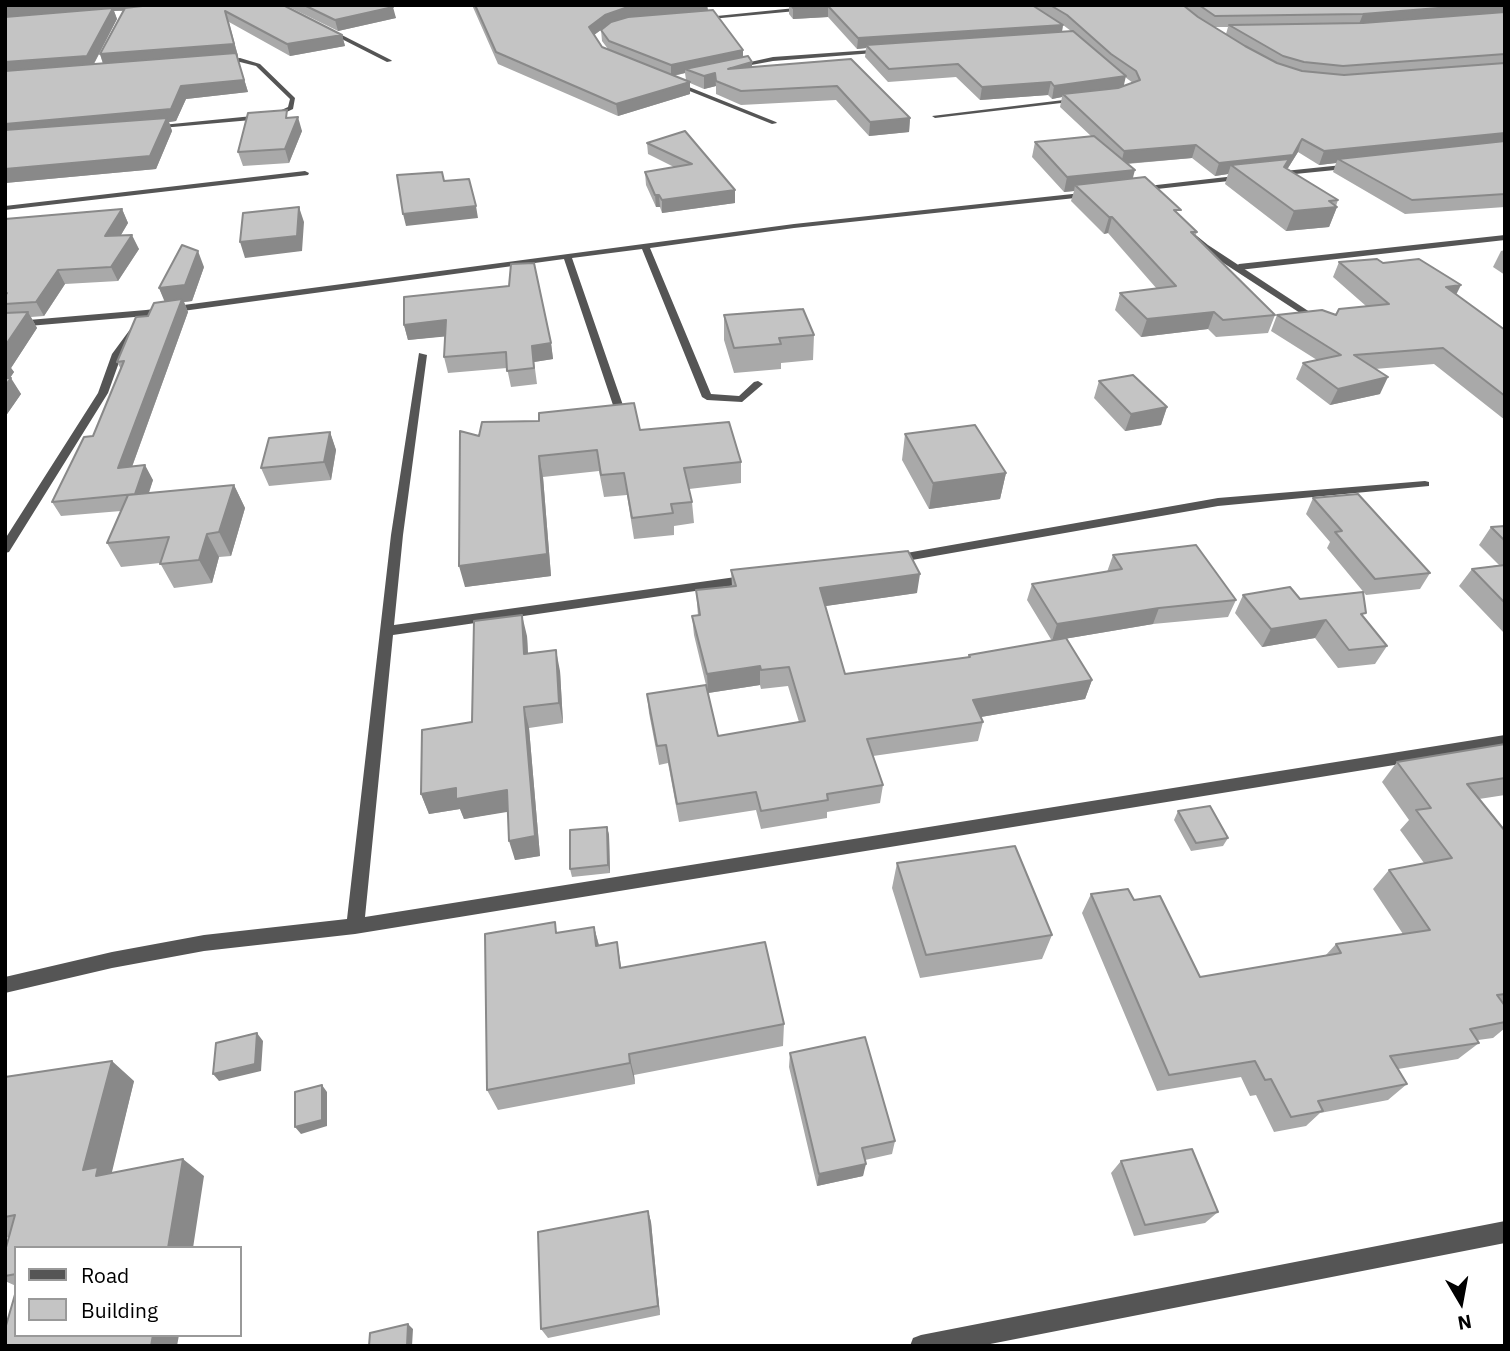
<!DOCTYPE html>
<html>
<head>
<meta charset="utf-8">
<style>
	body { margin:0 }
	#map { position:relative; width:1510px; height:1351px; overflow:hidden; background:#fff; font-family:"IBM Plex Sans",sans-serif }
	canvas { display:block }
	.frame { position:absolute; inset:0; border:7px solid #000; pointer-events:none }
	.legend { position:absolute; left:14px; top:1246px; width:228px; height:91px; box-sizing:border-box; background:#fff; border:2px solid #999; margin:0; padding:9px 12px; list-style:none; font-size:21px; color:#000 }
	.legend li { display:flex; align-items:center; gap:14px; height:35px }
	.legend b { width:35px; border:2px solid #999 }
	.north { position:absolute; left:1426px; top:1267px; width:70px; height:70px; -webkit-text-stroke:5px #fff; paint-order:stroke; rotate:170deg; font-size:19px; font-weight:700; line-height:28px; text-align:center; color:#000 }
	.north::after { content:''; display:block; margin:auto; width:24px; height:32px; background:#000; clip-path:polygon(50% 0,100% 100%,50% 72%,0 100%) }
</style>
</head>
<body>
<div id="map">
<canvas width="1510" height="1351"></canvas>
<div class="frame"></div>
<ul class="legend">
<li><b style="height:9px;background:#555"></b>Road</li>
<li><b style="height:19px;background:#c4c4c4"></b>Building</li>
</ul>
<div class="north">N</div>
</div>
<script>
const ctx = document.querySelector('canvas').getContext('2d');
ctx.lineJoin = 'round';
const poly = rows => new Path2D(rows.map(r => 'M' + r).join(''));
function fillPath(path, color) { ctx.fillStyle = color; ctx.fill(path, 'evenodd'); }
function strokePath(path, color, width, dash) { ctx.strokeStyle = color; ctx.lineWidth = width; ctx.lineCap = dash ? 'butt' : 'round'; ctx.setLineDash(dash || []); ctx.stroke(path); }
fillPath(poly([
	[1192,232,1208,245,1325,322,1317,324,1202,249,1188,235,1192,232]
]), '#555');
fillPath(poly([
	[805,7,807,10,700,20,697,18,805,7],
	[328,28,391,60,392,61,387,62,326,31,328,28],
	[885,49,887,52,773,61,735,68,732,66,773,57,885,49],
	[240,58,260,64,295,98,293,109,274,118,150,129,152,126,273,114,288,107,290,99,256,66,240,62,216,61,240,58],
	[674,81,776,122,777,123,772,124,672,84,674,81],
	[1080,98,1078,101,935,118,932,116,1080,98],
	[1352,164,1355,164,1355,168,1275,176,1271,174,1275,172,1352,164],
	[305,171,309,173,308,175,5,210,5,206,305,171],
	[1244,175,1248,177,1247,179,1139,191,1135,189,1139,187,1244,175],
	[1091,192,1095,194,1094,196,794,228,650,248,711,394,739,396,754,382,758,381,763,384,742,402,707,400,702,397,642,249,572,258,626,414,621,417,616,414,564,259,146,316,5,328,5,322,146,310,794,224,1091,192],
	[1505,235,1505,240,1239,270,1235,267,1239,264,1505,235],
	[134,324,142,326,122,354,108,393,9,552,5,553,5,539,98,393,112,354,134,324],
	[419,353,427,355,403,535,394,625,750,575,756,579,750,583,393,635,365,917,1505,735,1505,747,355,934,204,951,112,968,5,993,5,977,112,952,204,935,347,919,391,535,419,353],
	[1425,481,1429,482,1429,486,1218,506,895,563,889,559,895,555,1218,498,1425,481],
	[1505,1221,1505,1243,980,1346,910,1346,913,1338,921,1335,1505,1221]
]), '#555');
fillPath(poly([
	[5,5,283,5,342,35,345,46,290,56,229,22,238,56,237,56,248,92,186,99,176,121,169,122,172,131,156,169,5,183],
	[114,11,123,11,100,54,103,64,94,64,117,19],
	[285,5,388,5,396,18,338,31],
	[472,5,707,5,708,10,743,57,752,67,851,59,910,118,909,132,869,136,836,100,741,105,716,94,716,86,704,89,690,83,690,94,618,116,498,64],
	[601,30,602,41,608,49,602,47,594,35],
	[685,73,686,80,674,76],
	[781,5,1505,5,1505,207,1405,214,1333,172,1336,163,1319,165,1298,152,1288,168,1286,168,1338,200,1336,206,1337,207,1329,227,1286,231,1225,184,1228,174,1215,176,1192,158,1127,164,1133,178,1179,215,1197,232,1195,237,1275,315,1268,333,1216,337,1208,329,1141,337,1115,310,1120,293,1157,289,1108,233,1104,234,1071,201,1074,191,1064,192,1032,157,1035,142,1091,136,1060,107,1062,97,1052,99,1048,95,980,100,956,77,888,82,865,57,866,48,857,49,828,17,793,19,789,14,789,6,782,7],
	[1063,25,1071,31,1062,32],
	[1214,27,1228,27,1226,34],
	[1125,77,1133,83,1123,86],
	[290,117,302,131,289,163,243,166,238,152],
	[685,131,735,190,735,203,662,213,660,207,656,207,646,185,645,172,674,167,648,154,647,143],
	[122,209,128,223,121,235,139,249,118,281,65,284,44,316,31,317,37,328,11,368,14,372,10,378,21,394,5,417,5,219],
	[1505,250,1505,275,1493,267,1501,251],
	[1339,262,1383,263,1456,295,1505,330,1505,420,1434,364,1375,369,1380,394,1330,405,1296,379,1303,363,1317,360,1271,331,1277,315,1336,315,1366,306,1333,277],
	[204,267,192,301,184,302,188,312,132,467,153,480,149,493,234,485,245,508,231,556,219,557,212,583,174,588,160,563,121,567,107,543,121,511,61,516,52,502,93,436,121,369,117,362,148,316,165,301,159,288],
	[724,315,814,335,813,360,781,363,781,369,734,373,724,340],
	[404,325,551,343,553,359,534,362,537,384,511,387,507,368,448,373,444,357,445,336,408,340],
	[1099,381,1167,407,1161,425,1125,431,1094,398],
	[640,430,741,462,741,483,689,489,692,502,694,523,674,526,674,535,634,539,627,495,604,497,599,471,543,477,551,576,465,587,479,436],
	[330,432,336,450,331,480,269,486,261,468],
	[905,434,1006,473,1000,499,929,509,902,460],
	[1313,498,1430,573,1420,589,1366,595,1327,548,1330,542,1306,514],
	[1505,526,1505,634,1459,586,1472,569,1499,565,1479,545,1491,527],
	[1113,555,1236,600,1228,617,1153,624,1052,641,1027,600,1032,584,1107,572],
	[731,570,917,593,825,606,845,674,968,658,969,655,1092,680,1085,699,981,717,983,722,978,741,873,756,883,785,880,803,827,812,827,818,761,829,756,810,679,822,668,763,659,765,649,713,647,694,706,685,694,635,692,616,698,616,696,590,732,586],
	[760,685,761,689,788,686,799,722,718,736,708,693],
	[1243,595,1300,599,1364,617,1387,646,1375,664,1338,668,1315,638,1262,647,1235,613],
	[527,636,528,653,560,671,563,723,529,728,540,856,515,860,508,811,464,819,460,809,429,814,421,794,472,722],
	[1505,744,1505,795,1479,799,1505,831,1505,1028,1493,1038,1478,1040,1479,1043,1458,1059,1398,1069,1407,1084,1388,1100,1320,1113,1306,1126,1274,1132,1256,1095,1250,1096,1241,1077,1157,1091,1082,913,1091,894,1134,900,1200,977,1325,956,1336,944,1403,934,1373,889,1389,870,1424,863,1400,830,1409,820,1382,782,1397,762],
	[1178,811,1228,838,1223,846,1191,851,1174,820],
	[607,827,609,835,610,873,572,877,570,869],
	[897,863,1052,935,1042,959,920,978,892,888],
	[594,927,599,945,622,968,784,1024,783,1046,634,1075,635,1084,498,1110,487,1090,558,933],
	[790,1053,895,1141,892,1154,865,1160,863,1176,817,1186,789,1067],
	[5,1075,7,1077,134,1081,111,1173,204,1176,16,1248,16,1286,5,1281,5,1251,9,1237,5,1238],
	[1121,1161,1218,1212,1205,1223,1134,1236,1111,1173],
	[648,1211,651,1222,660,1315,548,1338,541,1329]
]), '#a9a9a9');
fillPath(poly([
	[48,5,200,5,114,11,117,19,92,67,5,74,5,8],
	[660,5,707,5,708,12,606,26,590,38,589,27,605,15,625,8],
	[1476,5,1505,5,1505,13,1359,24,1363,14],
	[828,6,828,17,793,19,793,8],
	[393,7,396,18,338,31,335,20],
	[225,11,238,56,237,56,248,92,186,99,176,121,169,122,172,131,156,169,5,183,5,124,104,66,100,54],
	[1063,25,1061,36,866,45,866,48,857,49,858,38],
	[342,35,345,46,290,56,287,44],
	[743,50,743,61,685,69,685,73,671,76,671,65],
	[752,62,752,74,728,69],
	[715,73,716,86,704,89,704,76],
	[1126,76,1123,89,1063,94,1062,97,1052,99,1054,86],
	[690,82,690,94,618,116,616,104],
	[1051,82,1048,95,980,100,982,87],
	[298,117,302,131,289,163,285,149],
	[910,118,909,132,869,136,870,122],
	[1505,133,1505,145,1338,159,1336,163,1319,165,1324,151],
	[1302,139,1298,152,1288,168,1231,165,1228,174,1215,176,1219,163],
	[1196,145,1192,158,1121,164,1124,151],
	[1135,170,1131,185,1075,185,1074,191,1064,192,1067,177],
	[735,190,735,203,662,213,662,200],
	[655,195,659,195,660,207,656,207],
	[476,206,478,218,406,226,403,214],
	[299,207,304,222,302,251,245,258,240,242],
	[1337,207,1329,227,1286,231,1294,211],
	[122,209,128,223,112,250,105,236],
	[1109,217,1112,217,1108,233,1104,234],
	[132,235,139,249,118,281,111,267],
	[198,251,204,267,192,301,184,302,188,312,126,483,118,468,166,305,159,288],
	[58,270,65,284,44,316,36,302],
	[1461,285,1453,301,1446,287],
	[28,312,37,328,11,368,14,372,5,385,5,346],
	[1214,312,1208,329,1141,337,1147,319],
	[446,320,450,336,408,340,404,325],
	[551,343,553,359,534,362,537,384,532,346],
	[1388,377,1380,394,1330,405,1338,389],
	[11,378,21,394,5,417,5,386],
	[1167,407,1161,425,1125,431,1131,414],
	[330,432,336,450,331,480,324,462],
	[539,456,543,477,551,576,465,587,459,566],
	[145,465,153,480,143,509,135,495],
	[1006,473,1000,499,929,509,933,483],
	[234,485,245,508,231,556,219,532],
	[207,534,219,557,212,583,199,560],
	[920,574,917,593,819,607,820,588],
	[1159,608,1153,624,1052,641,1057,624],
	[522,615,527,636,529,675,524,654],
	[1326,620,1315,638,1262,647,1271,629],
	[556,650,560,671,563,723,559,703],
	[760,666,760,685,708,693,707,674],
	[1092,680,1085,699,969,719,973,700],
	[524,707,529,728,540,856,515,860,509,841],
	[456,788,507,790,513,811,464,819,460,809,429,814,421,794],
	[607,827,609,835,610,873,608,865],
	[594,927,600,950,596,946],
	[617,942,621,966,624,991,620,968],
	[257,1033,263,1041,261,1071,219,1081,213,1074],
	[629,1054,634,1075,635,1084,630,1063],
	[112,1061,134,1081,111,1176,120,1192,83,1170],
	[322,1085,327,1092,327,1126,301,1134,295,1127],
	[183,1159,204,1176,193,1248,168,1248],
	[866,1164,863,1176,817,1186,819,1174],
	[648,1211,651,1222,660,1315,658,1306],
	[408,1324,413,1329,412,1346,407,1346],
	[153,1335,179,1335,177,1346,151,1346]
]), '#898989');
const building = poly([
	[5,5,48,5,5,8,5,5],
	[151,5,283,5,342,35,287,44,225,11,234,44,100,54,125,8,151,5],
	[304,5,388,5,393,7,335,20,304,5],
	[475,5,660,5,625,8,605,15,589,27,602,47,690,82,616,104,496,52,475,5],
	[791,5,1032,5,1063,25,858,38,828,6,793,8,791,5],
	[1050,5,1183,5,1198,17,1245,46,1277,63,1302,71,1344,75,1505,63,1505,133,1324,151,1302,139,1293,155,1219,163,1196,145,1124,151,1063,94,1118,88,1140,80,1136,71,1111,54,1067,15,1050,5],
	[1199,5,1476,5,1363,14,1215,16,1199,5],
	[113,8,87,56,5,62,5,17,113,8],
	[713,10,743,50,671,65,609,41,601,30,611,22,628,17,713,10],
	[1505,12,1505,54,1343,66,1304,62,1283,56,1229,25,1363,23,1505,12],
	[1073,31,1126,76,1054,86,1051,82,982,87,958,64,889,69,866,45,1073,31],
	[236,53,244,80,181,86,171,109,5,124,5,71,236,53],
	[748,56,752,62,728,69,851,59,910,118,870,122,837,86,741,91,716,81,715,73,704,76,685,69,748,56],
	[287,110,286,118,298,117,285,149,238,152,248,113,287,110],
	[167,118,150,156,5,169,5,130,167,118],
	[685,131,735,190,662,200,659,195,655,195,645,172,692,164,647,143,685,131],
	[1094,136,1135,170,1067,177,1035,142,1094,136],
	[1505,141,1505,194,1412,200,1338,159,1505,141],
	[1289,159,1284,167,1338,200,1329,201,1337,207,1294,211,1231,165,1289,159],
	[442,172,444,181,469,179,476,206,403,214,397,175,442,172],
	[1145,177,1181,210,1174,210,1197,232,1191,232,1275,315,1223,320,1214,312,1147,319,1120,293,1176,286,1112,217,1109,217,1075,185,1145,177],
	[299,207,297,236,240,242,243,213,299,207],
	[122,209,105,236,132,235,111,267,58,270,36,302,5,304,5,296,7,293,5,293,5,219,122,209],
	[182,245,198,251,185,285,159,288,182,245],
	[1377,259,1383,263,1419,259,1461,285,1446,287,1505,330,1505,396,1443,348,1354,355,1388,377,1338,389,1303,363,1341,355,1277,315,1322,310,1336,315,1339,309,1389,304,1339,262,1377,259],
	[534,263,551,343,532,346,534,368,507,371,506,352,444,357,446,320,404,325,404,297,509,286,511,264,534,263],
	[182,299,118,468,145,465,135,494,52,502,84,437,93,436,124,361,117,362,136,317,148,316,154,303,182,299],
	[803,309,814,335,779,338,781,344,734,348,724,315,803,309],
	[28,312,5,346,5,313,28,312],
	[1133,375,1167,407,1131,414,1099,381,1133,375],
	[5,378,11,378,5,386,5,378],
	[634,403,640,430,729,422,741,462,684,468,692,502,671,504,673,513,632,518,624,473,601,475,597,450,539,456,547,554,459,566,460,431,479,436,482,422,539,421,539,413,634,403],
	[975,425,1006,473,933,483,905,434,975,425],
	[330,432,324,462,261,468,269,438,330,432],
	[234,485,219,532,207,534,199,560,160,564,169,537,107,543,128,495,234,485],
	[1358,494,1430,573,1375,579,1335,532,1342,531,1313,498,1358,494],
	[1505,526,1505,541,1491,527,1505,526],
	[1196,545,1236,600,1159,608,1057,624,1032,584,1122,569,1113,555,1196,545],
	[908,551,920,574,820,588,845,674,970,657,969,655,1066,638,1092,680,973,700,983,722,867,739,883,785,827,794,828,800,761,811,756,792,677,804,666,745,657,746,647,694,706,685,718,736,805,721,789,667,761,670,760,666,707,674,692,616,700,615,696,590,736,586,731,570,908,551],
	[1505,565,1505,603,1472,569,1505,565],
	[1290,587,1300,599,1363,592,1366,613,1361,614,1387,646,1349,650,1326,620,1271,629,1243,595,1290,587],
	[522,615,524,654,556,650,559,703,524,707,535,836,509,841,507,790,456,799,456,788,421,794,422,730,472,722,474,621,522,615],
	[1505,744,1505,778,1467,784,1505,831,1505,994,1497,995,1505,1006,1505,1022,1470,1029,1479,1043,1390,1056,1407,1084,1318,1101,1323,1111,1291,1117,1271,1079,1265,1080,1255,1061,1169,1075,1091,894,1128,889,1134,900,1160,896,1200,977,1341,953,1336,944,1430,930,1389,870,1452,858,1416,810,1431,808,1397,762,1505,744],
	[1210,806,1228,838,1196,843,1178,811,1210,806],
	[607,827,608,865,570,869,570,830,607,827],
	[1015,846,1052,935,926,955,897,863,1015,846],
	[555,922,556,933,594,927,596,946,617,942,620,968,765,942,784,1024,629,1054,630,1063,487,1090,485,934,555,922],
	[257,1033,255,1064,213,1074,216,1043,257,1033],
	[865,1037,895,1141,862,1148,866,1164,819,1174,790,1053,865,1037],
	[112,1061,83,1170,98,1167,96,1176,183,1159,168,1248,16,1248,16,1274,5,1276,5,1251,15,1215,5,1217,5,1077,112,1061],
	[322,1085,322,1120,295,1127,295,1092,322,1085],
	[1192,1149,1218,1212,1145,1225,1121,1161,1192,1149],
	[648,1211,658,1306,541,1329,538,1232,648,1211],
	[16,1291,16,1335,153,1335,151,1346,5,1346,5,1329,16,1291],
	[408,1324,407,1346,369,1346,370,1333,408,1324]
]);
fillPath(building, '#c4c4c4');
strokePath(building, '#898989', 2);
</script>
</body>
</html>
